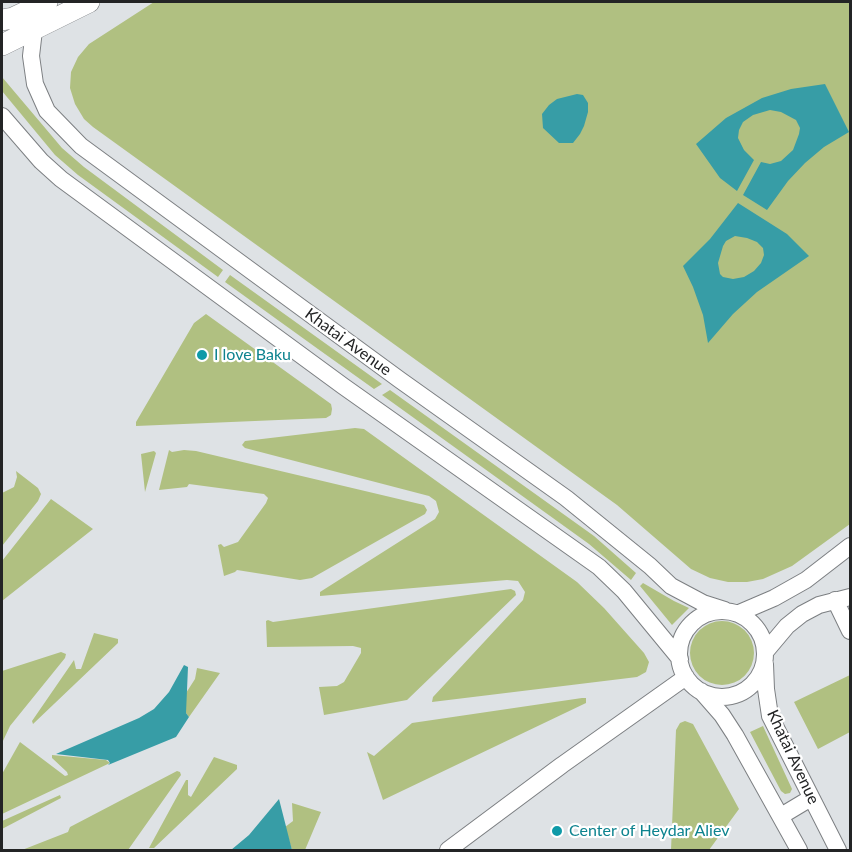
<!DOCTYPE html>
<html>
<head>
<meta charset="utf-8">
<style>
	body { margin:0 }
	#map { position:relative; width:852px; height:852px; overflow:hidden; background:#dee2e5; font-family:Lato,sans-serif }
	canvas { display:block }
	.frame { position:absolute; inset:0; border:3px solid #232425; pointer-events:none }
</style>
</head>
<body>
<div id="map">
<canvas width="852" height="852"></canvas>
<div class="frame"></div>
</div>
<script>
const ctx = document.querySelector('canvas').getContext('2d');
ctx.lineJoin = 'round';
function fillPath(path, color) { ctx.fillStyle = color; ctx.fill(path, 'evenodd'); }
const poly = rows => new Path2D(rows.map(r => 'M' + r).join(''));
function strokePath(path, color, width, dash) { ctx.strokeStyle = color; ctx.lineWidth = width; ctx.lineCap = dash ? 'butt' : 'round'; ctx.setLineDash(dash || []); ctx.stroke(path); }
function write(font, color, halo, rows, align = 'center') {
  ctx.font = font + ' Lato,sans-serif'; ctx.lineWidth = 4.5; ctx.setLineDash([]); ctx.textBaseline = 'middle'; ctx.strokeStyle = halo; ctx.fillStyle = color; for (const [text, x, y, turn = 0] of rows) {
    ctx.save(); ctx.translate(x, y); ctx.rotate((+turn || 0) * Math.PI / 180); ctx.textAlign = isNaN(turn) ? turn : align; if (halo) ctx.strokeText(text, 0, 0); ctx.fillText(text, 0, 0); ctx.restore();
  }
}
fillPath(poly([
	[154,2,850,2,850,524,792,566,763,579,747,582,728,582,710,578,691,569,617,505,93,127,84,119,75,104,70,88,71,72,78,57,89,44],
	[2,77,62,148,84,167,223,270,218,277,78,175,55,155,2,91],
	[230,275,382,384,374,389,318,349,225,282],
	[206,314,331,404,332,409,331,415,326,418,136,426,136,422,194,323],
	[390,390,594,536,636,573,631,580,589,544,382,395],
	[355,428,364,429,577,582,604,608,644,653,649,662,646,672,637,677,432,702,433,697,523,600,525,592,518,581,507,580,320,596,320,592,435,519,439,512,436,501,429,496,245,448,242,445,245,441],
	[169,450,172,452,184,450,196,451,424,505,427,510,425,514,312,578,300,580,237,570,235,572,224,576,218,545,221,544,224,547,238,542,266,503,268,498,264,494,189,484,187,487,159,490],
	[154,451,156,453,145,492,141,454],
	[16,471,38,488,41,494,38,501,2,546,2,493,14,487,17,477],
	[51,499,93,529,2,601,2,561],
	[643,583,674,601,689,608,672,625,640,586],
	[511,589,515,591,516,595,407,700,324,715,319,687,337,686,344,682,361,653,361,648,353,646,267,647,266,621,268,620,273,622],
	'690 653a32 32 0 1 1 64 0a32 32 0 1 1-64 0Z',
	[94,633,118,639,118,643,33,724,32,721,74,660,76,669,81,669],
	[61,652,66,654,65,658,10,726,2,743,2,671],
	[197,668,220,673,189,717,186,713,186,693,195,679],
	[850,675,850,732,818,749,794,702],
	[582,698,586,698,586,703,383,800,367,752,374,756,412,723],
	[685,721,693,724,739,809,709,850,671,850,676,730,680,723],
	[763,726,792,789,790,793,785,794,781,791,750,732],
	[20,742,65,776,68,775,67,772,52,758,52,755,106,760,110,763,2,814,2,774],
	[214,757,237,765,237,769,154,848,149,848,186,780,188,780,188,795,191,797],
	[177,771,180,772,181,775,128,850,22,850,68,832,70,827],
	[60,795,61,798,2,829,2,821],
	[292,803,321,812,305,850,292,850,285,827,293,821]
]), '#b0c081');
fillPath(poly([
	[825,84,849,132,824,147,805,163,788,181,767,210,743,195,761,162,770,164,781,161,793,150,799,134,800,128,796,120,781,112,770,110,753,115,743,122,739,130,738,138,744,150,754,160,737,191,720,178,696,144,726,118,762,98,791,89],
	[577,94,583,95,588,103,588,112,584,126,580,134,573,143,559,143,543,128,542,114,549,105,557,99],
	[738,203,787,234,809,256,757,292,733,314,708,343,703,315,693,287,683,266,710,239],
	[735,236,747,238,757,242,763,248,764,255,761,263,754,271,744,277,733,279,723,277,720,274,718,263,723,246,726,241],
	[184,665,188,667,186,713,189,717,176,737,108,765,110,763,108,760,56,754,139,718,154,709,169,692],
	[279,799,292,850,231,850,249,835]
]), '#379da6');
const minor = poly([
	[34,30,31,56,35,84,47,111,81,146,400,380,566,498,650,566,671,586,703,603,725,610],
	[2,116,41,161,61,179,343,386,599,567,624,591,680,659],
	[835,600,850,631],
	'679 654a43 43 0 1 1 86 0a43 43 0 1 1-86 0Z',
	[739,613,774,598,806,580,850,546],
	[766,651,787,626,802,614,819,605,850,597],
	[765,664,766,689,770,716,838,850],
	[701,691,722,715,735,735,799,850],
	[781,816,811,798],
	[448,850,562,765,686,677]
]);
const major = poly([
	[2,20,13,18,47,2],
	[2,45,89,2]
]);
strokePath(minor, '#7c7f82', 18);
strokePath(major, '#7c7f82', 22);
strokePath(minor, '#fff', 16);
strokePath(major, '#fff', 21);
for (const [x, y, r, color] of [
	[202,355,6,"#0f9aa8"],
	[557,831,6,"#0f9aa8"]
]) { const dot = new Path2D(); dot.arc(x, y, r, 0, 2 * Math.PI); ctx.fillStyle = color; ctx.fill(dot); strokePath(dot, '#fff', 2); }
write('16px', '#232425', '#fff', [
	["Khatai Avenue",348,342,36],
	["Khatai Avenue",793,757,65]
]);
write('16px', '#0d838f', '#fff', [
	["I love Baku",214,355],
	["Center of Heydar Aliev",569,831]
], 'left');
</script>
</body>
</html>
